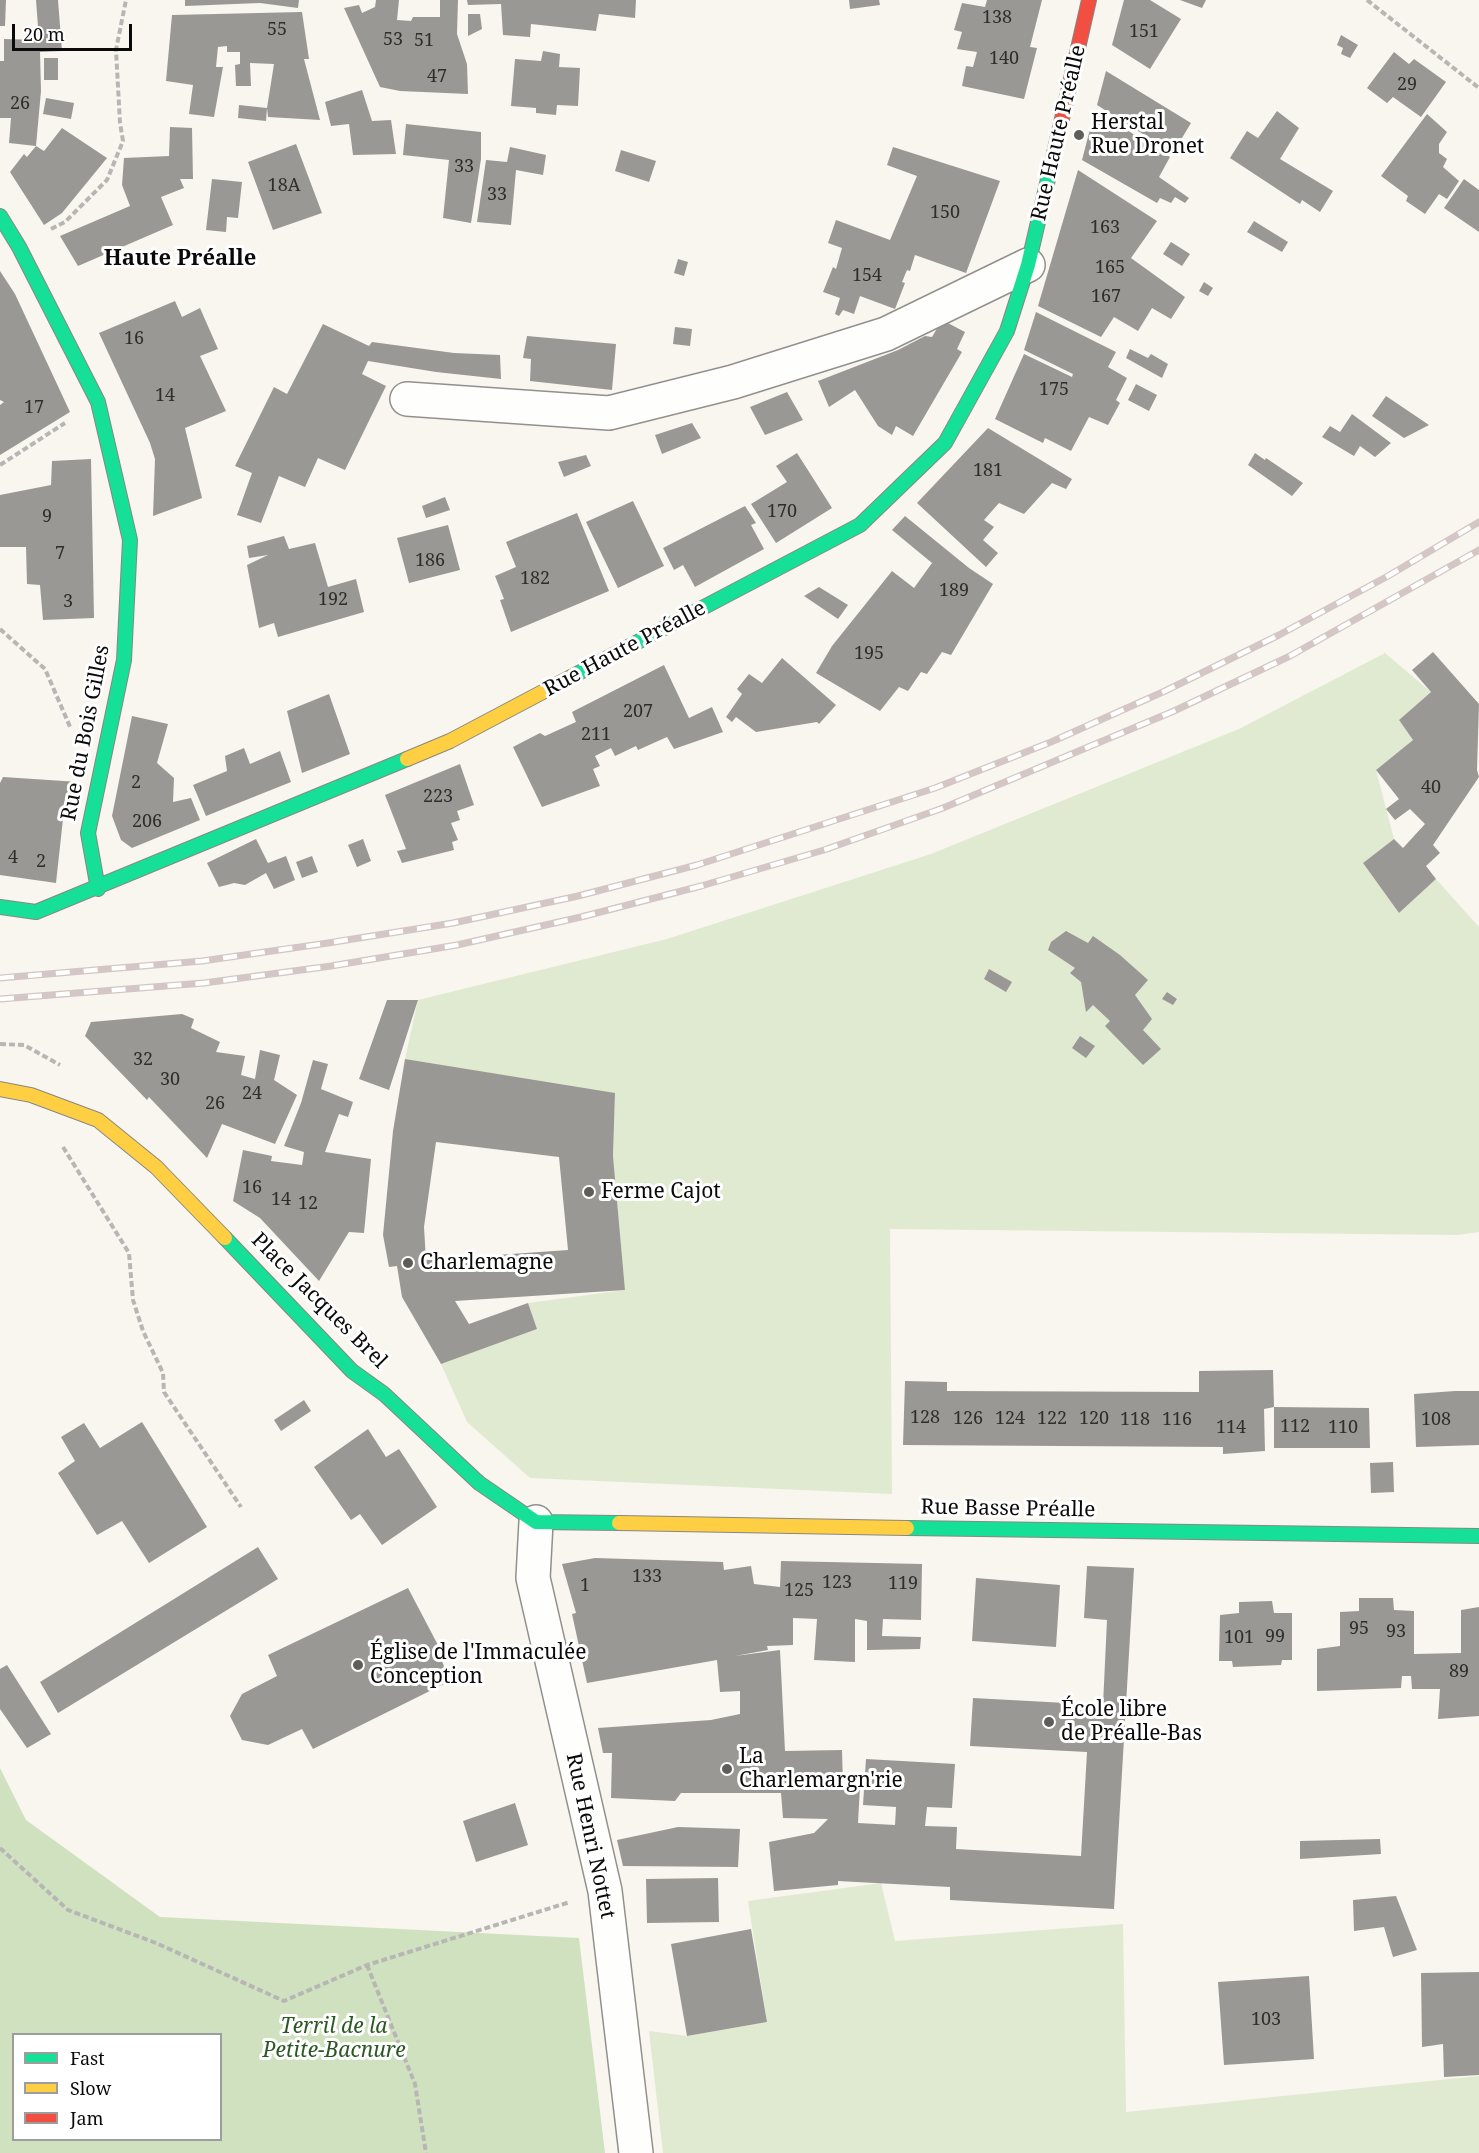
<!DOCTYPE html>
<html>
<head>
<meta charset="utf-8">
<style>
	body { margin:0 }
	#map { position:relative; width:1479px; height:2153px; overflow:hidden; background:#f8f6ee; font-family:"Noto Serif",serif }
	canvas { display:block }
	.legend { position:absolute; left:12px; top:2033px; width:210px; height:108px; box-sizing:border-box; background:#fff; border:2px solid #9d9d9d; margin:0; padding:8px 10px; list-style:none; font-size:18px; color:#0a0a0a }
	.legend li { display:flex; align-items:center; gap:12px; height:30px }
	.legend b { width:30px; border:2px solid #9d9d9d }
	.scale { position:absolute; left:12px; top:24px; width:120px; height:27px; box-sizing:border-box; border:3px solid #0a0a0a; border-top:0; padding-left:8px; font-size:18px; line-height:21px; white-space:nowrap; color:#0a0a0a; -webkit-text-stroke:4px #fff; paint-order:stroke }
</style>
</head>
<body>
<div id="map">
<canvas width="1479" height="2153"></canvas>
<ul class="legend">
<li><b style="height:8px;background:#16e098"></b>Fast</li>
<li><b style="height:8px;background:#ffcf43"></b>Slow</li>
<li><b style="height:8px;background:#f24e42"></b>Jam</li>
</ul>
<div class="scale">20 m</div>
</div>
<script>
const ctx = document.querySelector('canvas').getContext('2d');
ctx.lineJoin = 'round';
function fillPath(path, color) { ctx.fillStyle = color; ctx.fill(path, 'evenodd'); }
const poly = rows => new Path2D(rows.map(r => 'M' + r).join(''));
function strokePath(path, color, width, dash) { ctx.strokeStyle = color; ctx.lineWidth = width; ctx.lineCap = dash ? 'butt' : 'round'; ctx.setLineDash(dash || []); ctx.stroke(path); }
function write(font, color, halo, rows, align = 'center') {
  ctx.font = font + ' "Noto Serif",serif'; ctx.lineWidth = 6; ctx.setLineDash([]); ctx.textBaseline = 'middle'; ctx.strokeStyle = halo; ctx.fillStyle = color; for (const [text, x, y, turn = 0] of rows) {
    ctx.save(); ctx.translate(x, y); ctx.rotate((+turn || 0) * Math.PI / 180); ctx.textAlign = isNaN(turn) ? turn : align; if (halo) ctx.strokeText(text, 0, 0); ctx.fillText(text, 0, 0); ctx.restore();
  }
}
fillPath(poly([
	[1385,653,1431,692,1399,720,1413,740,1376,770,1394,839,1363,863,1399,913,1436,879,1479,927,1479,1232,1458,1235,890,1229,892,1494,530,1478,467,1422,441,1364,537,1329,528,1303,625,1290,613,1156,615,1094,405,1059,418,1000,667,939,931,854,1239,729],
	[881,1883,895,1941,1123,1924,1126,2112,1479,2076,1479,2153,663,2153,649,2031,687,2036,767,2022,748,1901]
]), '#e0ead1');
fillPath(poly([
	[0,1768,26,1820,160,1917,579,1938,605,2153,0,2153],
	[14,2034,220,2034,220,2140,14,2140]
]), '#d0e1c0');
fillPath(poly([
	[0,0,6,0,5,26,0,26],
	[36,0,58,0,62,51,40,52,41,91,36,146,44,151,62,128,107,158,62,213,44,225,10,172,24,154,27,157,36,146,9,143,11,118,0,118,0,61,4,61,4,39,39,40],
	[185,0,299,0,298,8,260,3,185,6],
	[376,0,399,0,397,20,411,21,413,17,440,17,440,0,458,0,457,34,467,64,468,94,400,91,380,87,344,8,359,5,362,13,375,7],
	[467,0,636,0,635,18,599,14,596,31,531,24,530,37,503,35,501,4,468,5],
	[849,0,879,0,880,5,850,9],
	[987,0,1042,0,1030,47,1037,48,1024,99,962,86,966,66,973,67,977,52,957,49,962,32,954,30,962,3,985,7],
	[1124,0,1150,0,1181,19,1150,69,1112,45],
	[1180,0,1206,0,1202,8],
	[302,12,309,59,304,59,320,120,268,117,267,108,266,121,238,118,239,105,267,108,274,64,250,63,251,86,236,86,235,65,240,64,240,52,227,52,227,46,218,47,216,67,223,67,214,117,189,114,193,85,166,81,172,15],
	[468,14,480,14,482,29,468,36],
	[1341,35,1358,45,1350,58,1341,54,1343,48,1337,45],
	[543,51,560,54,559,67,580,68,578,106,557,105,556,115,536,113,536,108,511,106,515,59,541,61],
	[1394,52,1409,64,1414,59,1446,82,1421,117,1393,97,1387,103,1367,88],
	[44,58,58,58,58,80,44,80],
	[1106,71,1191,123,1173,153,1097,105],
	[362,90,372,121,391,120,396,154,353,155,349,124,331,126,325,102],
	[46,98,74,103,71,119,43,114],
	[1095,110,1170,157,1159,177,1189,198,1185,203,1175,197,1171,203,1160,198,1157,203,1082,160],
	[1277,111,1299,128,1280,159,1333,191,1320,212,1302,200,1300,204,1230,158,1247,131,1258,138],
	[1427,114,1447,132,1439,144,1439,153,1447,159,1443,167,1459,181,1447,199,1439,194,1425,214,1406,201,1408,196,1381,176],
	[406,124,481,132,481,159,471,223,443,218,449,160,403,155],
	[170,127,192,128,193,179,180,179,184,188,161,197,173,225,78,266,60,236,130,206,122,185,124,158,169,156],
	[296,144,322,213,273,230,248,162],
	[510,147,546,155,543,175,516,170,511,225,477,222,486,160,507,162],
	[893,147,1000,181,966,273,915,255,910,271,907,270,902,282,905,283,895,309,860,296,854,314,843,310,839,316,835,314,840,298,823,292,833,267,836,269,842,248,828,243,836,220,890,240,917,176,887,165],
	[621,150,656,161,649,182,615,171],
	[1078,170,1157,221,1131,258,1185,297,1171,319,1152,308,1138,331,1114,317,1101,337,1038,306],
	[212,179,242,182,238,218,227,217,226,232,206,230],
	[1464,179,1479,190,1479,232,1444,208],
	[1254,221,1288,242,1282,252,1247,232],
	[1171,242,1190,254,1182,266,1163,254],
	[678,259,688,262,684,276,674,273],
	[0,271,15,294,70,412,0,455,0,405,4,402,0,400],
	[1204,282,1213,288,1208,296,1199,291],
	[175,301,182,317,200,308,218,349,200,356,226,411,185,428,202,498,153,516,155,459,150,443,99,333],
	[1036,312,1116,352,1108,367,1127,378,1116,400,1120,403,1108,425,1089,417,1071,451,1045,438,1043,443,995,419,1024,354,1072,377,1073,374,1024,350],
	[942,320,965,332,957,349,962,352,913,436,896,426,892,435,878,426,855,390,829,407,818,381,898,350,925,336,932,337],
	[323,324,369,346,372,342,454,353,500,355,501,379,436,372,368,361,362,374,386,386,345,470,318,458,305,487,279,476,261,523,237,515,252,473,235,466,274,387,287,394],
	[675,327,692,329,690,346,673,344],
	[527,336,616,344,612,390,530,381,531,359,523,358],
	[1130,349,1148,358,1151,354,1168,364,1162,378,1126,358],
	[1136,384,1157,395,1149,411,1128,400],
	[787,392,803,420,765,435,750,407],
	[1386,396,1429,425,1404,438,1372,416],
	[1352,414,1391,443,1375,457,1360,446,1354,456,1322,437,1330,426,1340,432],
	[692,423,701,438,662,454,655,435],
	[988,428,1072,479,1066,489,1052,483,1024,514,999,503,984,520,994,527,983,540,998,553,986,567,917,503],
	[797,453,832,508,776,543,751,504,787,482,776,466],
	[1255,453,1265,460,1266,458,1303,483,1292,496,1248,465],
	[586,455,591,466,564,477,558,462],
	[91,459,94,618,43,620,40,585,27,584,26,547,0,547,0,495,51,485,52,461],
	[445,497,450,510,426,518,422,506],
	[633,501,664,566,618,588,586,522],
	[745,506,756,523,751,525,764,549,695,587,683,565,674,570,663,548],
	[577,513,609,591,511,632,500,600,504,599,495,576,516,567,506,542],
	[905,516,969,568,993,584,951,655,942,652,927,674,921,672,908,691,899,687,880,711,816,673,832,646,892,571,914,588,932,563,892,530],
	[448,525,460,570,409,583,397,538],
	[284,536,289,549,315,543,328,587,356,579,364,612,278,637,274,623,259,628,247,565,268,555,249,558,247,546],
	[819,587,848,605,838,619,804,596],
	[1433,652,1479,704,1477,770,1479,777,1433,845,1440,853,1426,866,1436,879,1399,913,1363,863,1394,839,1403,848,1425,824,1410,809,1395,820,1386,809,1399,799,1376,770,1413,740,1399,720,1431,692,1412,670],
	[782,658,836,705,819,724,817,722,756,732,736,717,732,722,726,717,742,694,737,689,749,674,762,683],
	[664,665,689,718,712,707,723,732,674,749,667,737,638,750,636,746,615,756,611,748,595,756,600,766,593,769,600,786,542,807,513,747,540,733,545,736,576,722,572,712],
	[329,694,350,754,302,773,287,711],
	[132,716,168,724,157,763,174,778,173,802,191,798,200,820,132,848,121,840,112,816],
	[244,748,250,764,280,751,291,782,206,816,193,785,227,771,225,756],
	[460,764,474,805,457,811,460,820,451,823,458,840,452,842,454,850,402,863,397,851,406,849,385,795],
	[3,777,79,782,74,820,63,819,56,883,0,875,0,783],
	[256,839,268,863,286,856,295,880,274,889,266,873,245,885,234,883,219,887,207,863],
	[363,839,371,861,357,867,348,845],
	[312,856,318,872,302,878,296,862],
	[1066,931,1088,943,1093,936,1120,955,1148,980,1135,995,1152,1019,1143,1030,1161,1049,1143,1065,1105,1026,1110,1021,1093,1005,1086,1012,1081,982,1070,973,1075,968,1048,950,1051,942],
	[989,969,1012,982,1006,992,984,979],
	[1167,992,1177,999,1173,1005,1162,999],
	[387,1000,418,1000,389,1090,359,1079],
	[182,1014,194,1019,191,1028,220,1042,216,1052,245,1056,241,1075,255,1079,260,1050,280,1055,274,1080,297,1095,275,1144,222,1124,207,1158,149,1097,147,1100,85,1036,91,1022],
	[1080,1036,1095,1046,1086,1058,1072,1048],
	[405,1059,615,1093,613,1156,625,1290,455,1301,469,1324,528,1303,537,1329,441,1364,402,1297,397,1266,389,1267,383,1235,393,1131],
	[436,1142,559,1157,568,1250,426,1260,424,1227],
	[313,1060,328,1064,321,1089,353,1102,348,1117,339,1114,325,1152,371,1159,364,1233,349,1232,319,1281,260,1218,233,1201,243,1150,272,1156,271,1161,302,1165,304,1152,284,1146,301,1103],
	[1273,1370,1274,1407,1264,1409,1265,1451,1223,1454,1223,1447,903,1445,905,1381,947,1382,947,1391,1199,1392,1199,1371],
	[1455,1391,1479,1391,1479,1445,1416,1447,1414,1394],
	[304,1400,311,1411,281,1431,274,1420],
	[1274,1407,1369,1408,1370,1448,1274,1448],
	[142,1422,207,1527,149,1563,122,1521,97,1535,58,1473,75,1461,61,1437,84,1423,100,1448],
	[368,1429,386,1457,399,1449,437,1507,382,1545,360,1514,351,1520,314,1467],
	[1393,1462,1394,1492,1371,1493,1370,1463],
	[258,1547,278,1579,58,1713,40,1682],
	[595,1558,723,1562,724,1570,751,1566,754,1584,780,1587,781,1561,922,1564,921,1620,883,1619,882,1636,921,1637,920,1649,867,1650,867,1621,855,1619,855,1662,814,1660,817,1619,793,1618,793,1645,767,1646,768,1650,735,1656,780,1650,785,1751,842,1750,843,1786,860,1787,858,1823,895,1825,896,1807,863,1805,866,1759,955,1764,952,1808,927,1807,925,1826,957,1827,956,1849,1081,1856,1087,1752,970,1746,973,1698,1103,1705,1107,1620,1084,1618,1087,1566,1134,1568,1114,1909,950,1900,950,1887,838,1881,838,1885,774,1891,769,1842,814,1833,828,1819,783,1818,781,1793,681,1793,675,1801,611,1798,612,1753,603,1753,598,1728,711,1720,740,1714,740,1691,720,1692,717,1660,587,1683,572,1614,576,1613,562,1564],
	[976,1578,1060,1585,1056,1647,972,1641],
	[408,1588,439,1647,437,1649,450,1681,313,1749,302,1729,268,1745,242,1740,230,1716,242,1694,277,1676,268,1655],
	[1359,1598,1393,1598,1394,1610,1414,1611,1414,1654,1461,1653,1461,1610,1479,1607,1479,1716,1438,1719,1440,1689,1412,1689,1411,1676,1402,1676,1401,1688,1317,1691,1317,1649,1340,1646,1340,1612,1359,1611],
	[1272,1601,1274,1613,1292,1613,1292,1660,1282,1660,1281,1665,1233,1667,1232,1661,1219,1661,1220,1615,1239,1613,1239,1602],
	[7,1665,51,1734,27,1748,0,1709,0,1669],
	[515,1803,528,1845,476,1862,463,1821],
	[678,1827,740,1829,738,1867,623,1866,617,1840],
	[1380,1839,1381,1854,1300,1859,1300,1841],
	[718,1878,719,1922,647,1923,646,1879],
	[1396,1896,1417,1950,1393,1957,1384,1927,1354,1931,1353,1900],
	[751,1929,767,2022,687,2036,671,1944],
	[1479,1972,1479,2075,1444,2077,1443,2044,1422,2047,1421,1973],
	[1309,1976,1314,2059,1224,2065,1218,1982]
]), '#9a9894');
const street = poly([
	[407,399,609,413,733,382,886,334,1028,265],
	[536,1522,533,1578,605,1891,636,2153]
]);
const fast = poly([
	[0,216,19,247,98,402,130,540,124,660,88,833,98,889],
	[571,677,860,525,945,443,1007,331,1028,265,1059,132],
	[0,907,36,912,407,759],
	[225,1238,352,1371,384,1394,479,1483,536,1522,619,1523],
	[907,1528,1479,1536]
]);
const slow = poly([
	[407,759,450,741,571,677],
	[0,1089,31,1095,98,1120,156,1167,225,1238],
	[619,1523,907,1528]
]);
const jam = poly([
	[1059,132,1089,0]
]);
strokePath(street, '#91908d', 36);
strokePath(fast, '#888783', 16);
strokePath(slow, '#888783', 16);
strokePath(jam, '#888783', 16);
strokePath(poly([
	[1367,0,1479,88],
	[51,229,65,222,107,180,123,141,120,123,116,50,126,0],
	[0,465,65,423],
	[0,629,45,669,71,729],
	[0,1044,24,1045,60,1065],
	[63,1147,129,1253,133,1300,143,1331,163,1373,164,1392,241,1507],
	[0,1848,68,1910,156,1943,284,2001,367,1965,570,1902],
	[367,1965,415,2084,426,2153]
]), '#b7b6b5', 4, [6, 3]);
strokePath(street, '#fefefc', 33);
strokePath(fast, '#16e098', 14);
strokePath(slow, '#ffcf43', 14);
strokePath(jam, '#f24e42', 14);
const rail = poly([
	[0,978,202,961,328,943,453,923,578,896,697,865,935,788,1051,742,1165,691,1279,635,1388,576,1479,522],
	[0,999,204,983,331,966,457,945,581,917,701,886,824,850,943,808,1174,711,1290,656,1479,550]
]);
strokePath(rail, '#d3c6c4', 7);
strokePath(rail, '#fff', 4.5, [14]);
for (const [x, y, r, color] of [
	[1079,135,6,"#5d5d5a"],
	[589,1192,6,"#5d5d5a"],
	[408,1263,6,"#5d5d5a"],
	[358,1665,6,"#5d5d5a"],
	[1049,1722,6,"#5d5d5a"],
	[727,1769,6,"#5d5d5a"]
]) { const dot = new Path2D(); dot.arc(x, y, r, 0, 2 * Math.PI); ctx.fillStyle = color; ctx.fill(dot); strokePath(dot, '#fff', 2); }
write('18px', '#2e2e2c', null, [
	["138",997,18],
	["55",277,30],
	["151",1144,32],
	["53",393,40],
	["51",424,41],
	["140",1004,59],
	["47",437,77],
	["29",1407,85],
	["26",20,104],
	["33",464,167],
	["18A",284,186],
	["33",497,195],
	["150",945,213],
	["163",1105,228],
	["165",1110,268],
	["154",867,276],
	["167",1106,297],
	["16",134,339],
	["175",1054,390],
	["14",165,396],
	["17",34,408],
	["181",988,471],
	["170",782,512],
	["9",47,517],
	["7",60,554],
	["186",430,561],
	["182",535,579],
	["189",954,591],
	["192",333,600],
	["3",68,602],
	["195",869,654],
	["207",638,712],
	["211",596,735],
	["2",136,783],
	["40",1431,788],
	["223",438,797],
	["206",147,822],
	["4",13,858],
	["2",41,862],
	["32",143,1060],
	["30",170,1080],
	["24",252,1094],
	["26",215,1104],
	["16",252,1188],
	["14",281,1200],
	["12",308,1204],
	["128",925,1418],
	["126",968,1419],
	["124",1010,1419],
	["122",1052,1419],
	["120",1094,1419],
	["118",1135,1420],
	["116",1177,1420],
	["108",1436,1420],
	["112",1295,1427],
	["114",1231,1428],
	["110",1343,1428],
	["133",647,1577],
	["123",837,1583],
	["119",903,1584],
	["1",585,1586],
	["125",799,1591],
	["95",1359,1629],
	["93",1396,1632],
	["99",1275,1637],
	["101",1239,1638],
	["89",1459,1672],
	["103",1266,2020]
]);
write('21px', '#0a0a0a', '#fff', [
	["Herstal",1091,123],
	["Rue Dronet",1091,147],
	["Ferme Cajot",601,1192],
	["Charlemagne",420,1263],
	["Église de l'Immaculée",370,1653],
	["Conception",370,1677],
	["École libre",1061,1710],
	["de Préalle-Bas",1061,1734],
	["La",739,1757],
	["Charlemargn'rie",739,1781]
], 'left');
write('21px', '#0a0a0a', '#fff', [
	["Rue Haute Préalle",1059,133,-77],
	["Rue Haute Préalle",625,649,-28],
	["Rue du Bois Gilles",86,733,-79],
	["Place Jacques Brel",319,1301,45],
	["Rue Basse Préalle",1008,1509,1],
	["Rue Henri Nottet",590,1836,78]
]);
write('italic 21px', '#2c5824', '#fff', [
	["Terril de la",334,2027],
	["Petite-Bacnure",334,2051]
]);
write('bold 22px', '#0a0a0a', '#fff', [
	["Haute Préalle",180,259]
]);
</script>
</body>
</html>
